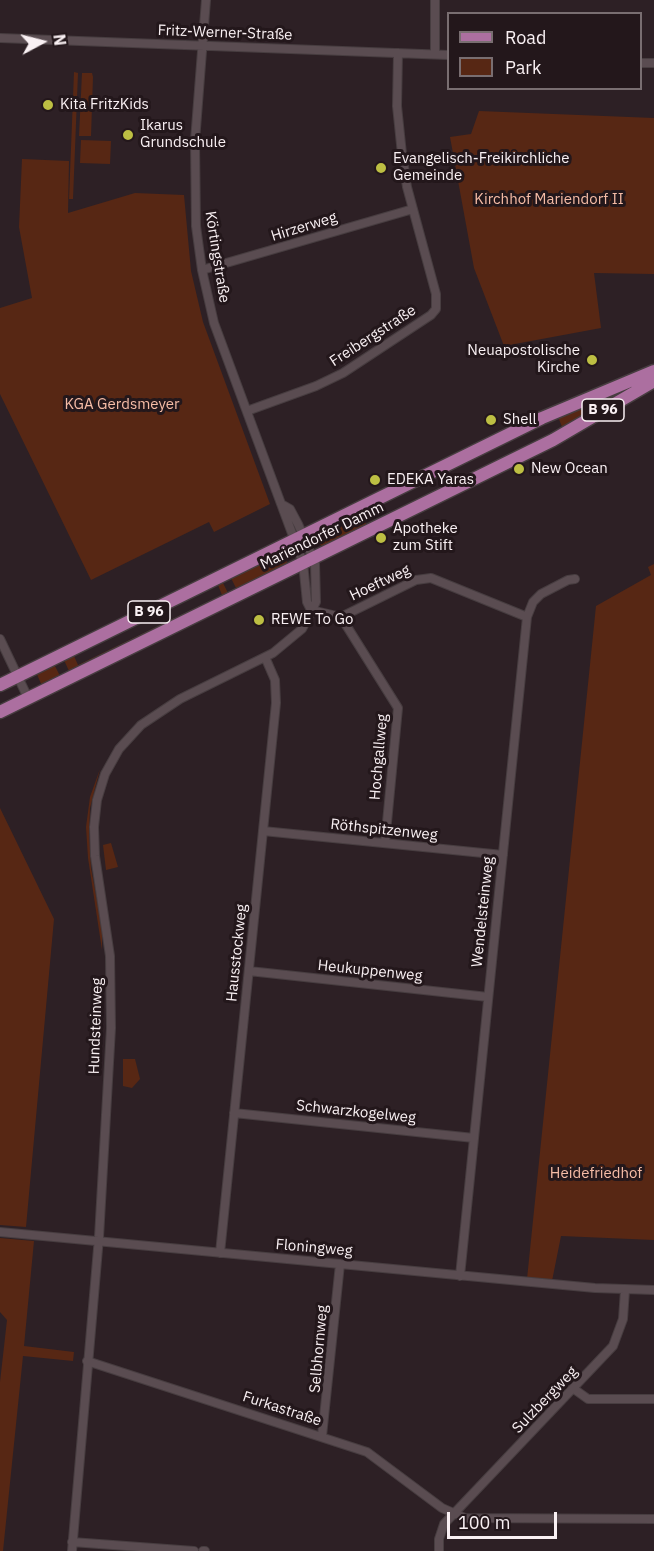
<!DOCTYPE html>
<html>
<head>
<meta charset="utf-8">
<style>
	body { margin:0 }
	#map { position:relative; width:654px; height:1551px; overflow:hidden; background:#2d2025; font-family:"IBM Plex Sans",sans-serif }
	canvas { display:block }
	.legend { position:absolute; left:447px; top:12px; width:195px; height:78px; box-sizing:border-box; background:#23171b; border:2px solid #796e71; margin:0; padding:8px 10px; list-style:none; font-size:18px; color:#f9f0f3 }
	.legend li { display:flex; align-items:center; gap:12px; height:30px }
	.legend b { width:30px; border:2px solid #796e71 }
	.north { position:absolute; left:12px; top:12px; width:60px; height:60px; -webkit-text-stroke:4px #23171b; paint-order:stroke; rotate:83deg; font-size:16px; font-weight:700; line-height:24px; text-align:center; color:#f9f0f3 }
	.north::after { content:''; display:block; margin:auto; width:21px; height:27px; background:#f9f0f3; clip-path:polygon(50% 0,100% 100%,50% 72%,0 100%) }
	.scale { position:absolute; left:447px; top:1512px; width:110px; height:27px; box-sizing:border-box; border:3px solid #f9f0f3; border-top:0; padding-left:8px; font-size:18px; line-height:21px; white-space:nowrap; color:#f9f0f3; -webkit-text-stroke:4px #23171b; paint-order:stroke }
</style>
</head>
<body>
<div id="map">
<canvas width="654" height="1551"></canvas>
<ul class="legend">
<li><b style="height:8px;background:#ac6fa0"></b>Road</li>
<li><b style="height:16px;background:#572714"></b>Park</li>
</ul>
<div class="north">N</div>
<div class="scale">100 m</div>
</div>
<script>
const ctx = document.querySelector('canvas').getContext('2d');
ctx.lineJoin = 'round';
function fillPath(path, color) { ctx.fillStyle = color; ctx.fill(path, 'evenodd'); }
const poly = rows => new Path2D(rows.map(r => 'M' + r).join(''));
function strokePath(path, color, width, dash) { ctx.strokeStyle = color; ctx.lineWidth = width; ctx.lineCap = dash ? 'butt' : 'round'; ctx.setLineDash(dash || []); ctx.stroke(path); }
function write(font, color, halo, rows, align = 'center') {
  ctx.font = font + ' "IBM Plex Sans",sans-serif'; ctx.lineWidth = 6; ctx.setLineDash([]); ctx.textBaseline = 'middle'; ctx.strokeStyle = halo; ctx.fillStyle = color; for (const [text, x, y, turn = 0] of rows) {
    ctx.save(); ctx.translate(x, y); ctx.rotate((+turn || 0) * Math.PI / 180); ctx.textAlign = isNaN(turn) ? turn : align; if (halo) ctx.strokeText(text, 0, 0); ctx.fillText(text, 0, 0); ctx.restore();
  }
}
fillPath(poly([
	[74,72,78,73,73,199,69,199],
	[82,73,92,73,93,77,91,136,79,136],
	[479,111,654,118,654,274,594,273,601,328,504,346,474,268,450,137,471,134],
	[81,140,111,141,110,164,80,163],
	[22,159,69,161,68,213,135,193,184,195,191,271,203,322,270,504,214,532,209,522,91,580,0,394,0,308,32,298,19,227],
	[628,387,628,389,563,429,558,417],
	[361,516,367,525,322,548,317,537],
	[282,551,288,565,236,588,231,578],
	[654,564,654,1240,561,1236,552,1281,527,1279,596,606,651,575,648,567],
	[222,581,228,593,69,671,64,660],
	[218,585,222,595,78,665,74,656],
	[54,664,60,676,42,686,36,672],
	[100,769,90,808,89,833,91,868,102,927,102,950,88,858,86,827,90,797],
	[0,808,54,919,26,1227,0,1225],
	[111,843,118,867,106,870,103,845],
	[123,1059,135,1059,140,1079,132,1088,123,1086],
	[0,1238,34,1241,24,1346,74,1352,73,1361,23,1356,3,1551,0,1551,0,1382,7,1320,0,1312]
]), '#572714');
const minor = poly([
	[206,0,195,141,196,226,202,270,214,323,303,563,307,602,311,610],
	[0,38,448,55],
	[435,54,435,0],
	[640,63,654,63],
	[202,270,413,209],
	[247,411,316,386,343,373,431,315,436,309,436,294,407,187,402,154,397,106,398,53],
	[311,610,341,617,416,580,431,578,527,617],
	[341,617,398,708,385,843],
	[0,639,28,698],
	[263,831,503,855],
	[249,971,488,997],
	[234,1113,474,1138],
	[0,1232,595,1288,654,1290],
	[220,1253,276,703,275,680,265,657],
	[460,1276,527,617,533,602,541,594,568,580,575,579],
	[87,1361,367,1452,442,1508,465,1518,654,1519],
	[574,1389,588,1399,654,1399],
	[322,1436,340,1264],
	[72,1542,194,1551],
	[72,1551,99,1237,111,1028,110,956,95,856,94,827,97,800,105,774,119,749,141,725,180,699,273,653,302,629,316,602,315,563,298,524,290,509,283,505],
	[203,1551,205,1551],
	[439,1551,439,1539,444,1524,613,1346,623,1319,625,1290]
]);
const primary = poly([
	[0,685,542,418,654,371],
	[0,712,553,440,654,381]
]);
strokePath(minor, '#473d40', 10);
strokePath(primary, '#473d40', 15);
strokePath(minor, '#5a4c51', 8);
strokePath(primary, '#ac6fa0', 12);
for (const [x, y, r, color] of [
	[48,105,6,"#bdbf43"],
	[128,135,6,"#bdbf43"],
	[381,168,6,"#bdbf43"],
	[592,360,6,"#bdbf43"],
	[491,420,6,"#bdbf43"],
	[519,469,6,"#bdbf43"],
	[375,480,6,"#bdbf43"],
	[381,538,6,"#bdbf43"],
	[259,620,6,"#bdbf43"]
]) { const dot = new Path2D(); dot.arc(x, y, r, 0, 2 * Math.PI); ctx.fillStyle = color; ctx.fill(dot); strokePath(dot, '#23171b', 2); }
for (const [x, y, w] of [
	[603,410,42],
	[149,612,42]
]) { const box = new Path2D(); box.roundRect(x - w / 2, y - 11, w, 22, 4.5); ctx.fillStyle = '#23171b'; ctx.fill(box); strokePath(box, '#f9f0f3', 1.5); }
write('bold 14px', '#f9f0f3', null, [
	["B 96",603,410],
	["B 96",149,612]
]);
write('15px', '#f9f0f3', '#23171b', [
	["Fritz-Werner-Straße",225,33,2],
	["Hirzerweg",304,227,-17],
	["Körtingstraße",217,257,81],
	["Freibergstraße",373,336,-33],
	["Mariendorfer Damm",322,536,-26],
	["Hoeftweg",380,583,-25],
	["Hochgallweg",379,757,-85],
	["Röthspitzenweg",384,830,6],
	["Wendelsteinweg",483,912,-84],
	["Hausstockweg",237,953,-84],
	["Heukuppenweg",370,971,6],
	["Hundsteinweg",96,1026,-88],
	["Schwarzkogelweg",356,1112,6],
	["Floningweg",314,1248,5],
	["Selbhornweg",319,1349,-85],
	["Sulzbergweg",545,1400,-46],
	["Furkastraße",282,1409,18]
]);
write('15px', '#f9f0f3', '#23171b', [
	["Kita FritzKids",60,105],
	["Ikarus",140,126],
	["Grundschule",140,143],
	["Evangelisch-Freikirchliche",393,159],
	["Gemeinde",393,176],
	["Neuapostolische",580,351,"right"],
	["Kirche",580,368,"right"],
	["Shell",503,420],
	["New Ocean",531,469],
	["EDEKA Yaras",387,480],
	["Apotheke",393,529],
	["zum Stift",393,546],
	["REWE To Go",271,620]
], 'left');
write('15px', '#f6bca6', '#23171b', [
	["Kirchhof Mariendorf II",549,200],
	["KGA Gerdsmeyer",122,405],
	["Heidefriedhof",596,1174]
]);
</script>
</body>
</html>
